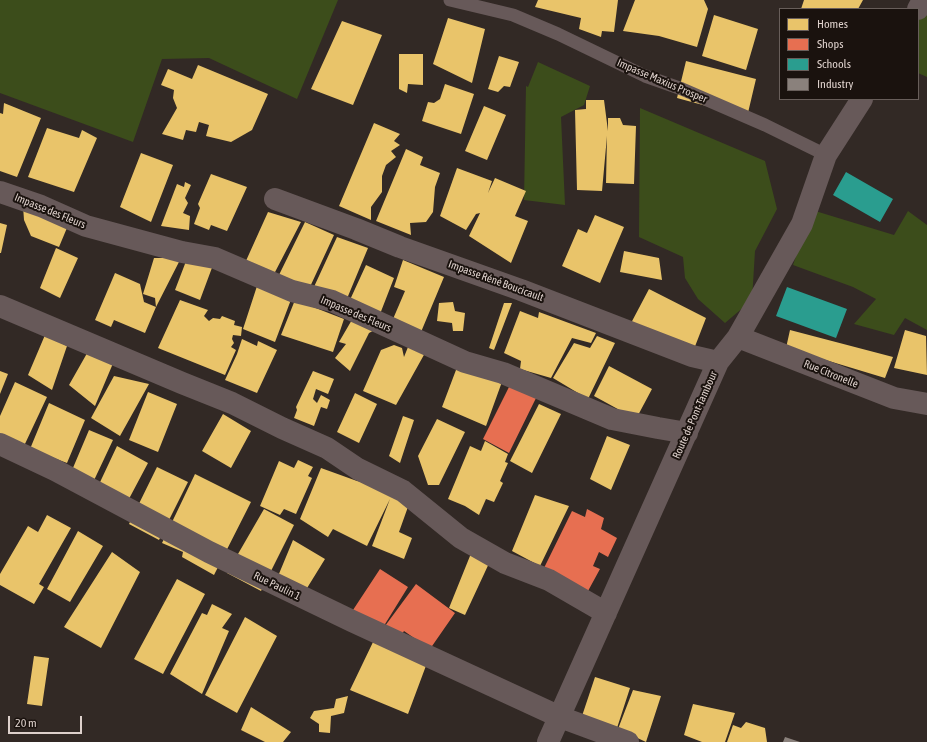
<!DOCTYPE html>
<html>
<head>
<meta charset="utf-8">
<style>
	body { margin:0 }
	#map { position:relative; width:927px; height:742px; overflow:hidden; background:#322925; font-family:"Asap Condensed",sans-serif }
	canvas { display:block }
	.legend { position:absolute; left:779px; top:8px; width:140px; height:92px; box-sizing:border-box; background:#1a120e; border:1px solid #685e5a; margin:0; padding:5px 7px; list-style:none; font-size:12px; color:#ded1cc }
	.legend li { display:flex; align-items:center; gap:8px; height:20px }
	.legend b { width:20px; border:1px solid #685e5a }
	.scale { position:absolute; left:8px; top:716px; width:74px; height:18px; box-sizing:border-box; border:2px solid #ded1cc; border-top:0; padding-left:5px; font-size:12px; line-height:14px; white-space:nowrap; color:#ded1cc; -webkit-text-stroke:3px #1a120e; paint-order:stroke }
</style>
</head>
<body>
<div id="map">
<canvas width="927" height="742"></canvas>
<ul class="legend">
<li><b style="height:11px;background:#e9c46a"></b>Homes</li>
<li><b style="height:11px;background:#e76f51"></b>Shops</li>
<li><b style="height:11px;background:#2a9d8f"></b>Schools</li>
<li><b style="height:11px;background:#8a817c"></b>Industry</li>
</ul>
<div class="scale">20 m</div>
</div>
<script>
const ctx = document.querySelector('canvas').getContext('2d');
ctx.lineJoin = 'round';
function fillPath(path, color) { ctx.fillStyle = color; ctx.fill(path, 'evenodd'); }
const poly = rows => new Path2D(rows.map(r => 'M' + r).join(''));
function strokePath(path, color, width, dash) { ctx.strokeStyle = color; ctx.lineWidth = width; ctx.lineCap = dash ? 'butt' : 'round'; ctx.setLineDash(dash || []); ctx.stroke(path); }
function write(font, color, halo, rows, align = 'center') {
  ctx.font = font + ' "Asap Condensed",sans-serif'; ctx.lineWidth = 4; ctx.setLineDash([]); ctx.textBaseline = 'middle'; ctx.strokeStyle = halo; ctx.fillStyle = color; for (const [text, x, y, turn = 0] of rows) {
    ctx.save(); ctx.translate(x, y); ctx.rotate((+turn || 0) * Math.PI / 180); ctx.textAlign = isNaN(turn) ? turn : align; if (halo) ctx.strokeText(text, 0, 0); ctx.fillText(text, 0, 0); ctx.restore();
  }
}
fillPath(poly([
	[0,0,338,0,297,99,209,58,162,59,133,142,0,93],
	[927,7,927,77,918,73,918,21],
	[538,62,590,86,584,105,561,117,565,205,524,200,526,86,528,87],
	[640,108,765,161,777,209,755,251,752,300,725,323,698,299,685,278,683,257,639,237],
	[812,210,894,235,908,211,927,225,927,330,905,318,894,335,854,324,876,299,853,287,793,265]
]), '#3c4d1b');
fillPath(poly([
	[538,0,618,0,614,32,602,31,601,37,579,29,581,18,535,7],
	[635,0,704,0,708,9,697,47,659,36,623,31],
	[804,0,863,0,858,9,801,9],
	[714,15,758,29,746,70,702,56],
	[448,18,485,29,472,83,433,64],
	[342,21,382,35,353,105,311,89],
	[399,54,423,54,423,85,408,84,407,93,399,89],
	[499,56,519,62,510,87,504,86,498,92,488,89],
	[686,61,756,79,747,117,677,98],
	[198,65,268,94,252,130,231,142,206,136,209,125,199,122,196,132,186,130,183,140,162,134,177,108,173,98,174,90,161,85,168,69,192,79],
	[445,84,474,94,461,134,422,121,428,102,434,103,440,99],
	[586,100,604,100,608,131,608,118,620,118,623,125,636,126,634,184,606,183,607,136,602,191,577,190,575,110,586,109],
	[4,103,41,118,17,177,0,171,0,113,3,114],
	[484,106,506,115,487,160,465,151],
	[374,123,400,134,394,141,400,145,391,151,396,157,386,165,382,176,382,192,371,207,371,220,339,206],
	[47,128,79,138,82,130,97,138,74,192,28,177],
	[406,149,423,157,420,165,440,173,435,187,433,212,426,222,410,223,411,235,376,221],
	[141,153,173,165,151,222,120,207],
	[457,168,492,181,488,193,495,178,526,191,515,216,528,221,511,263,469,236,480,213,476,214,466,230,440,216],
	[211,174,247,187,227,231,211,225,209,230,194,224,200,208,198,204],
	[185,182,191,185,185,198,188,203,183,213,190,216,189,230,161,226,177,184,184,187],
	[23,206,69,223,59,247,31,236,24,220],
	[268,212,301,222,274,274,245,263],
	[595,215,624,227,600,283,562,266,578,229,587,233],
	[305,222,334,235,309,289,277,279],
	[0,223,7,225,1,253,0,253],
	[337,237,368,248,346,301,313,289],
	[56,248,78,258,60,298,40,288],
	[624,251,659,258,662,280,620,272],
	[188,256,213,265,200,300,175,290],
	[154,258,181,258,156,307,155,298,143,294],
	[403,260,444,277,421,332,393,319,405,291,394,287],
	[366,265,394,278,380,314,349,302],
	[115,273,140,284,144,302,156,307,145,333,114,320,111,327,95,320],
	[258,283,292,297,275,342,243,329],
	[649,289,706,318,694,349,630,325],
	[180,300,208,310,204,316,209,321,213,318,220,319,222,316,235,321,234,325,242,327,241,336,233,335,232,339,234,343,231,347,236,350,225,375,158,348],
	[295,300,344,319,333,352,281,335],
	[453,302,455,311,465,313,463,331,453,331,452,323,437,321,439,303],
	[504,303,512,303,494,350,489,348],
	[520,311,538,318,539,312,596,333,591,343,572,338,551,378,520,369,521,361,504,353],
	[353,318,380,327,369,333,350,371,335,358,346,344,339,342],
	[790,330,893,357,885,378,786,348],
	[905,330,926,336,927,375,894,368],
	[45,335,67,346,52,390,28,375],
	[597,336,615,343,588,399,553,378,574,343,590,348],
	[242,339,257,346,258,341,277,350,257,393,225,380,237,354],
	[394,345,402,348,404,357,408,347,425,353,396,405,363,391,381,350],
	[90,348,114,361,95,406,69,385],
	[459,362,503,379,486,426,442,407],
	[609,366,652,389,636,419,594,396],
	[0,371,8,374,0,394],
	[313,371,334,379,328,394,316,389,313,399,317,403,321,395,330,400,327,409,321,407,314,426,294,418,297,410,296,407],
	[114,376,149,384,120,436,91,418],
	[15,382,47,397,24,446,0,434,0,416],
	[148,392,177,404,158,452,129,440],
	[355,393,377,404,359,443,337,432],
	[49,403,85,420,67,463,30,449],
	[539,404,561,414,532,473,510,461],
	[223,414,251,431,231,468,202,451],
	[403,416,414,420,400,463,389,456],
	[437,419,465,432,439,485,428,485,418,456],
	[89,430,113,440,88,493,67,482],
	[607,436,630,445,611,490,590,479],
	[485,441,508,454,505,462,508,463,500,481,503,483,494,502,486,499,479,515,465,506,448,499,470,446,481,451],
	[117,446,148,463,122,512,94,495],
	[298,460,313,467,308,476,312,478,296,514,284,509,280,515,260,506,279,461,294,468],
	[157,467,188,482,159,540,129,524],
	[321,468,357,481,362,482,409,504,399,532,412,538,404,559,372,546,390,499,367,546,333,529,328,537,300,519],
	[195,474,251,502,214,575,182,557,183,552,162,543],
	[535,495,569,506,540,566,512,551],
	[264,509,294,525,261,591,227,573],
	[47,515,71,528,39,584,44,587,34,604,0,585,0,574,28,526,38,532],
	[78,531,103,546,70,602,47,589],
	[293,540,325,559,304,593,276,581],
	[472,551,491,559,465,615,449,608],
	[112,552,140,572,101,648,64,627],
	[177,579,205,594,163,674,134,659],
	[212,604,232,614,222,628,229,631,202,694,170,674,202,613,207,615],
	[245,617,277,636,237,713,205,695],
	[374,640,427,663,408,714,350,690],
	[34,656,49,658,42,706,27,704],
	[595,677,630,688,617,728,582,716],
	[633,690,661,696,646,742,618,729],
	[348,696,344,713,331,716,330,733,319,732,319,724,310,718,314,711,334,708,336,699],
	[693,704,735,713,725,742,702,742,684,735],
	[251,707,291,732,283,742,265,742,241,730],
	[746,722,765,728,767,742,727,742,733,725,741,728]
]), '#e9c46a');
fillPath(poly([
	[511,383,537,396,509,453,483,439],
	[587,509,604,518,601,529,617,538,608,557,599,552,593,566,600,569,588,591,544,568,572,511,585,517],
	[380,569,408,587,382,629,353,610],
	[416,584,455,613,430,649,404,631,400,637,385,626]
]), '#e76f51');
fillPath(poly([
	[846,172,893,199,880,222,833,195],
	[787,287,847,309,836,338,776,316]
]), '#2a9d8f');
fillPath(poly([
	[785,737,800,742,783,742]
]), '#8a817c');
strokePath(poly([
	[450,0,513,15,558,34,645,76,682,89,765,125,826,155]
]), '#675959', 13);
strokePath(poly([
	[918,9,923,0],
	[0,192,41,206,86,226,182,252,215,258,292,291,332,301,465,362,503,373,612,419,658,428,687,433],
	[275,199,356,229,400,247,521,290,692,356,718,362],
	[0,306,182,383,232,403,282,428,327,448,358,469,403,491,461,538,505,563,549,580,606,613],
	[738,337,894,398,927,404],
	[0,444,55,470,209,552,352,621,560,717,628,742],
	[548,742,718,362,738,337,802,224,826,155,862,99]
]), '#675959', 22);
write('11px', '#ded1cc', '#1a120e', [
	["Impasse Maxius Prosper",662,81,23],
	["Impasse des Fleurs",50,211,22],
	["Impasse Réné Boucicault",496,281,20],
	["Impasse des Fleurs",356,314,23],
	["Rue Citronelle",831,374,22],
	["Route de Pont-Tambour",695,415,-66],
	["Rue Paulin 1",277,586,26]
]);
</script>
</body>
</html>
